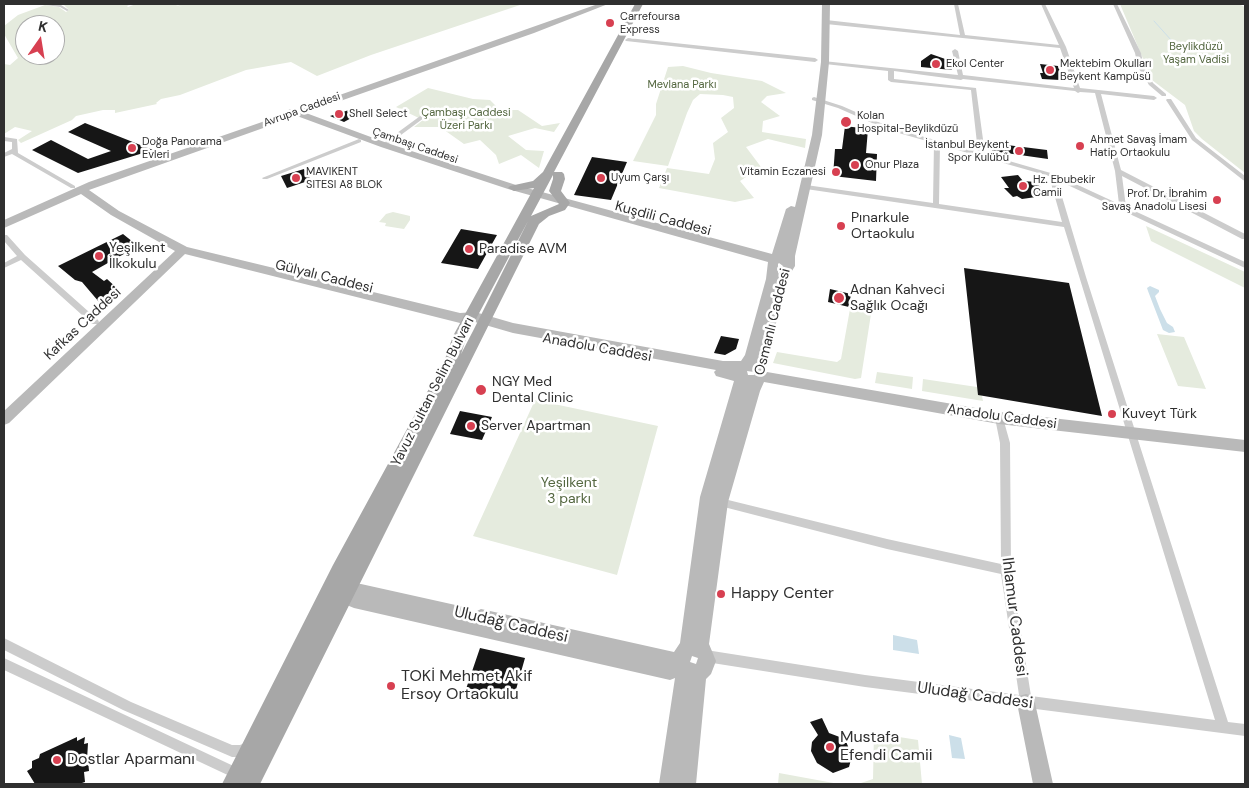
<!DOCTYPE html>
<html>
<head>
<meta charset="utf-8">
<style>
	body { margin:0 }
	#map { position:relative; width:1249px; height:788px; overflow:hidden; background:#fff; font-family:"DM Sans",sans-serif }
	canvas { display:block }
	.frame { position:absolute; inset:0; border:5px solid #2f2f2f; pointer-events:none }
	.north { position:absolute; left:15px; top:15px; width:50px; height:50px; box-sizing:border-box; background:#fff; border:1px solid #acacac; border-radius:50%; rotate:13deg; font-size:14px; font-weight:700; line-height:20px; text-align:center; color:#2f2f2f }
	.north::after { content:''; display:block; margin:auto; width:18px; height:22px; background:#d74051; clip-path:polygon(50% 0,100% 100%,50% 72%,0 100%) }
</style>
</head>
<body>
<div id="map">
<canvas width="1249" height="788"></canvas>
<div class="frame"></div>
<div class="north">K</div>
</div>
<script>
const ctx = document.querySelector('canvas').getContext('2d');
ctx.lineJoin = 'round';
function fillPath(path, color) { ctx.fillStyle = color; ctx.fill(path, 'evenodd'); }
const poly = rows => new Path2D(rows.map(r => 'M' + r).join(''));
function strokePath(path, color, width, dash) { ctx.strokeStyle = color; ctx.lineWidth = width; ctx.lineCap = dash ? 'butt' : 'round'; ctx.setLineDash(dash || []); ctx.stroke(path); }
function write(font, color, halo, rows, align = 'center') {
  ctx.font = font + ' "DM Sans",sans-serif'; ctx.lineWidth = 5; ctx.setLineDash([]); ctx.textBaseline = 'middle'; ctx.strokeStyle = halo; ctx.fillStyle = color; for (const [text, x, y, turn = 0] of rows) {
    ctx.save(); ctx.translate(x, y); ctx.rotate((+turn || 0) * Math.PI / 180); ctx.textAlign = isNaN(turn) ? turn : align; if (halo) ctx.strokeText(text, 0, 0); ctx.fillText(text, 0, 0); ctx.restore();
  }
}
fillPath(poly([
	[52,4,131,4,127,6,128,7,136,4,173,4,182,7,175,4,523,4,371,55,317,76,291,62,246,70,180,95,161,99,156,103,157,104,115,113,115,110,103,110,76,116,72,120,21,143,18,140,32,131,15,127,4,134,4,64,10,65,18,58,4,34,4,26,18,15,45,5,59,7,66,12,69,10,64,5],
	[25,25,55,25,55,55,25,55],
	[1120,4,1238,4,1245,7,1245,173,1202,139,1194,131,1185,105,1152,80],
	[683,66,711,73,762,81,786,93,767,96,761,102,780,116,763,121,762,132,806,139,805,148,768,139,746,147,761,167,740,181,754,198,735,202,659,188,667,168,709,174,715,159,713,143,728,132,721,118,734,108,733,97,723,95,700,94,693,100,687,113,668,166,633,161,656,115,656,104,668,67],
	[428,88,473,99,490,100,500,110,518,110,542,126,560,123,554,132,535,128,508,136,526,150,544,151,539,168,521,155,499,164,496,155,480,140,464,144,440,127,414,127,423,120,396,107],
	[393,212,410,216,410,220,404,229,385,226,386,223,379,222,386,214],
	[1146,226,1245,272,1245,288,1151,241],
	[850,309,871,314,861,378,855,379,773,363,777,352,837,362,841,359],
	[1157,334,1184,337,1206,389,1178,386],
	[877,372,913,377,912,389,875,383],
	[923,379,977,387,982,396,983,401,922,391],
	[535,400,658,426,617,575,473,536],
	[874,733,918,740,922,784,858,784,873,779],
	[779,773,839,784,778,784]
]), '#e5ebde');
fillPath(poly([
	[1150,286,1159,290,1159,292,1155,296,1160,309,1167,323,1173,327,1175,332,1169,333,1163,330,1148,291,1147,288],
	[893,635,917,640,919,654,893,650],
	[949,735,961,738,965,759,952,758]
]), '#ccdfe9');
strokePath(poly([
	[1154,21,1189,60]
]), '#ccdfe9', 1);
fillPath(poly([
	[931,54,951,61,952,70,921,67,921,61],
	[1040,64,1058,66,1062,77,1059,76,1060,80,1042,79,1040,73,1043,73],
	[349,110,355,116,344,122,330,116],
	[85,123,153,150,78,173,32,150,51,140,88,159,111,151,68,132],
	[845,126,868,129,866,153,877,154,876,181,833,176,835,149,842,149],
	[991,143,1047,150,1048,159,992,151],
	[592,157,627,162,611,200,574,195],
	[304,169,311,180,287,188,281,176],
	[1018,175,1023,181,1036,182,1043,190,1041,191,1043,196,1022,199,1017,196,1013,197,1004,188,1009,188,1001,177],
	[461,229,497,235,478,269,441,263],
	[123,234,138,246,92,272,104,281,107,279,120,291,99,302,82,282,75,280,58,266],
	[964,268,1069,283,1102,416,978,395],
	[830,289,851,294,849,307,828,302],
	[721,336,739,339,736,349,725,355,714,353],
	[460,411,492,417,482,440,450,434],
	[480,648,525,658,513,700,466,689],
	[822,718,829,733,845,739,852,756,849,767,833,773,817,763,811,751,812,742,818,735,810,722],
	[77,737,77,741,85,737,84,744,88,743,87,760,88,760,89,771,84,772,85,782,79,784,35,784,27,771,32,768,32,761,39,758,40,754]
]), '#161616');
fillPath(poly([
	[44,4,61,5,69,10,67,11,60,7,46,5,44,4],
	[954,4,958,4,965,35,1059,45,1041,4,1045,4,1066,47,1080,88,1154,96,1157,98,1154,100,1101,94,1121,170,1245,234,1245,239,1242,239,1122,176,1126,207,1245,262,1245,268,1057,180,1086,277,1228,722,1245,724,1245,736,1028,708,1026,709,1022,707,865,687,706,662,702,660,700,656,702,652,706,650,865,675,1019,695,1001,574,887,549,720,506,717,505,715,502,717,499,720,498,887,539,1001,564,1000,443,995,418,996,415,999,414,1002,415,1003,418,1010,443,1011,570,1031,696,1215,720,1064,227,806,189,803,187,806,185,933,203,934,143,888,130,838,108,812,100,812,98,814,97,842,106,892,128,978,152,971,90,891,82,888,80,888,71,825,64,822,62,823,61,958,75,952,51,955,49,958,51,963,75,1074,88,1060,48,826,24,823,22,826,20,960,35,954,4],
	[894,71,961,80,963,79,1075,91,1078,93,1080,92,1095,93,1115,171,1119,204,1054,174,985,154,976,88,894,79,894,71],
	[940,145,1049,176,1062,222,939,204,940,145],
	[1113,4,1117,4,1141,53,1144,67,1153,83,1166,94,1166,96,1162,96,1149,85,1138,67,1135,53,1113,4],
	[628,38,815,58,818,60,815,62,626,41,625,40,628,38],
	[1167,99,1171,99,1196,138,1245,176,1245,181,1243,180,1192,140,1166,100,1167,99],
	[427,111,432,112,386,146,382,146,382,144,427,111],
	[4,137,17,139,18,153,75,186,75,188,71,188,12,154,4,157,4,153,12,149,12,142,4,141,4,137],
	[359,139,361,140,361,142,267,179,263,179,262,178,359,139],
	[4,235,7,235,25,255,98,320,99,322,98,324,92,324,21,260,4,268,4,263,17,256,4,241,4,235],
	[4,638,131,702,232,745,240,745,249,741,253,743,255,747,253,751,241,757,232,757,123,710,4,650,4,638],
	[4,658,242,770,244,774,242,778,238,780,234,778,4,670,4,658]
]), '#ccc');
fillPath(poly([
	[598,4,608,4,534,33,306,113,387,143,516,185,772,254,786,209,791,206,795,207,812,135,821,62,822,4,830,4,829,62,822,135,795,256,795,266,787,279,766,363,767,372,999,412,1245,440,1245,452,999,424,764,382,760,391,728,502,709,644,716,661,711,674,706,679,696,784,659,784,675,678,670,680,354,608,337,601,335,595,337,589,345,585,351,583,361,584,460,606,466,608,469,614,467,617,472,618,475,612,481,609,674,652,680,643,700,497,734,381,716,376,714,372,716,370,513,333,475,322,460,323,185,254,9,423,4,425,4,411,175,251,111,215,81,194,4,228,4,220,89,182,288,113,289,109,297,110,598,4],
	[297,116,381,147,508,189,768,262,766,279,745,355,741,361,723,361,513,323,475,312,460,313,187,247,119,211,89,190,297,116],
	[779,263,783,266,778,274,778,264,779,263],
	[747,371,754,372,754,375,748,375,747,371],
	[692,656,698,658,696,664,690,662,692,656],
	[1026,694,1033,696,1035,703,1053,784,1033,784,1017,703,1019,696,1026,694]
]), '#b9b9b9');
fillPath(poly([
	[635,4,643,4,554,172,562,172,564,174,565,179,561,191,570,203,565,210,549,216,539,224,260,784,222,784,333,565,431,385,445,359,453,336,534,188,514,191,508,188,510,186,533,181,543,172,635,4],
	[553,175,553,179,549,191,559,204,531,216,553,175],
	[528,221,473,331,461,354,467,336,528,221]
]), '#a7a7a7');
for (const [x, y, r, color] of [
	[610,23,5,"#d74051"],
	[936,64,5,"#d74051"],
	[1050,70,5,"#d74051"],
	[339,114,5,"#d74051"],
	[846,122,6,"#d74051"],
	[1080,146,5,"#d74051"],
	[132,148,5,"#d74051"],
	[1019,151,5,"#d74051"],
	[855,165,5,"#d74051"],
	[836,172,5,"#d74051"],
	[296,178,5,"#d74051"],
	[601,178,5,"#d74051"],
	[1023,186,5,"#d74051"],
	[1217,200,5,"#d74051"],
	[841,226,5,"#d74051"],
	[469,249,5,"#d74051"],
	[99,256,5,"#d74051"],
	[839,298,6,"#d74051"],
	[481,390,6,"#d74051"],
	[1112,414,5,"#d74051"],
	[471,426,5,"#d74051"],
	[721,594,5,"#d74051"],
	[391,686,5,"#d74051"],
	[830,747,5,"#d74051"],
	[57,760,5,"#d74051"]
]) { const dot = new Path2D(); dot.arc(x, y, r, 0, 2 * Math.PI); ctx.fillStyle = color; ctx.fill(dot); strokePath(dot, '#fff', 2); }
write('11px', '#2f2f2f', '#fff', [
	["Carrefoursa",620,17],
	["Express",620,30],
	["Ekol Center",946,64],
	["Mektebim Okulları",1060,64],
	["Beykent Kampüsü",1060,77],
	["Shell Select",349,114],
	["Kolan",857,116],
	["Hospital-Beylikdüzü",857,129],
	["Ahmet Savaş İmam",1090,140],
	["Hatip Ortaokulu",1090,153],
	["Doğa Panorama",142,142],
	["Evleri",142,155],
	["İstanbul Beykent",1009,145,"right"],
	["Spor Kulübü",1009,158,"right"],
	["Onur Plaza",865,165],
	["MAVIKENT",306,172],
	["SITESI A8 BLOK",306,185],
	["Vitamin Eczanesi",826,172,"right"],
	["Uyum Çarşı",611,178],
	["Hz. Ebubekir",1033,180],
	["Camii",1033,193],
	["Prof. Dr. İbrahim",1207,194,"right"],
	["Savaş Anadolu Lisesi",1207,207,"right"]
], 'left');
write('11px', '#546740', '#fff', [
	["Beylikdüzü",1196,47],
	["Yaşam Vadisi",1196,60],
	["Mevlana Parkı",682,85],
	["Çambaşı Caddesi",466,113],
	["Üzeri Parkı",466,126]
]);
write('11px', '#2f2f2f', '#fff', [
	["Avrupa Caddesi",302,110,-20],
	["Çambaşı Caddesi",415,146,19]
]);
write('14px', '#2f2f2f', '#fff', [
	["Pınarkule",851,218],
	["Ortaokulu",851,234],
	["Yeşilkent",109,248],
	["İlkokulu",109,264],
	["Paradise AVM",479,249],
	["Adnan Kahveci",850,290],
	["Sağlık Ocağı",850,306],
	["NGY Med",492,382],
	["Dental Clinic",492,398],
	["Kuveyt Türk",1122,414],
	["Server Apartman",481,426]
], 'left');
write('14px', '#2f2f2f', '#fff', [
	["Kuşdili Caddesi",663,219,15],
	["Gülyalı Caddesi",324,277,14],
	["Osmanlı Caddesi",773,322,-76],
	["Kafkas Caddesi",83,324,-43],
	["Anadolu Caddesi",597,348,10],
	["Yavuz Sultan Selim Bulvarı",433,392,-63],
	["Anadolu Caddesi",1002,417,8]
]);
write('14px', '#546740', '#fff', [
	["Yeşilkent",569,483],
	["3 parkı",569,499]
]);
write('16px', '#2f2f2f', '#fff', [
	["Happy Center",731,594],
	["TOKİ Mehmet Akif",401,677],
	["Ersoy Ortaokulu",401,695],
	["Mustafa",840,738],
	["Efendi Camii",840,756],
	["Dostlar Aparmanı",67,760]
], 'left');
write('16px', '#2f2f2f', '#fff', [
	["Ihlamur Caddesi",1014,617,83],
	["Uludağ Caddesi",511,625,13],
	["Uludağ Caddesi",975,696,8]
]);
</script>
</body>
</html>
